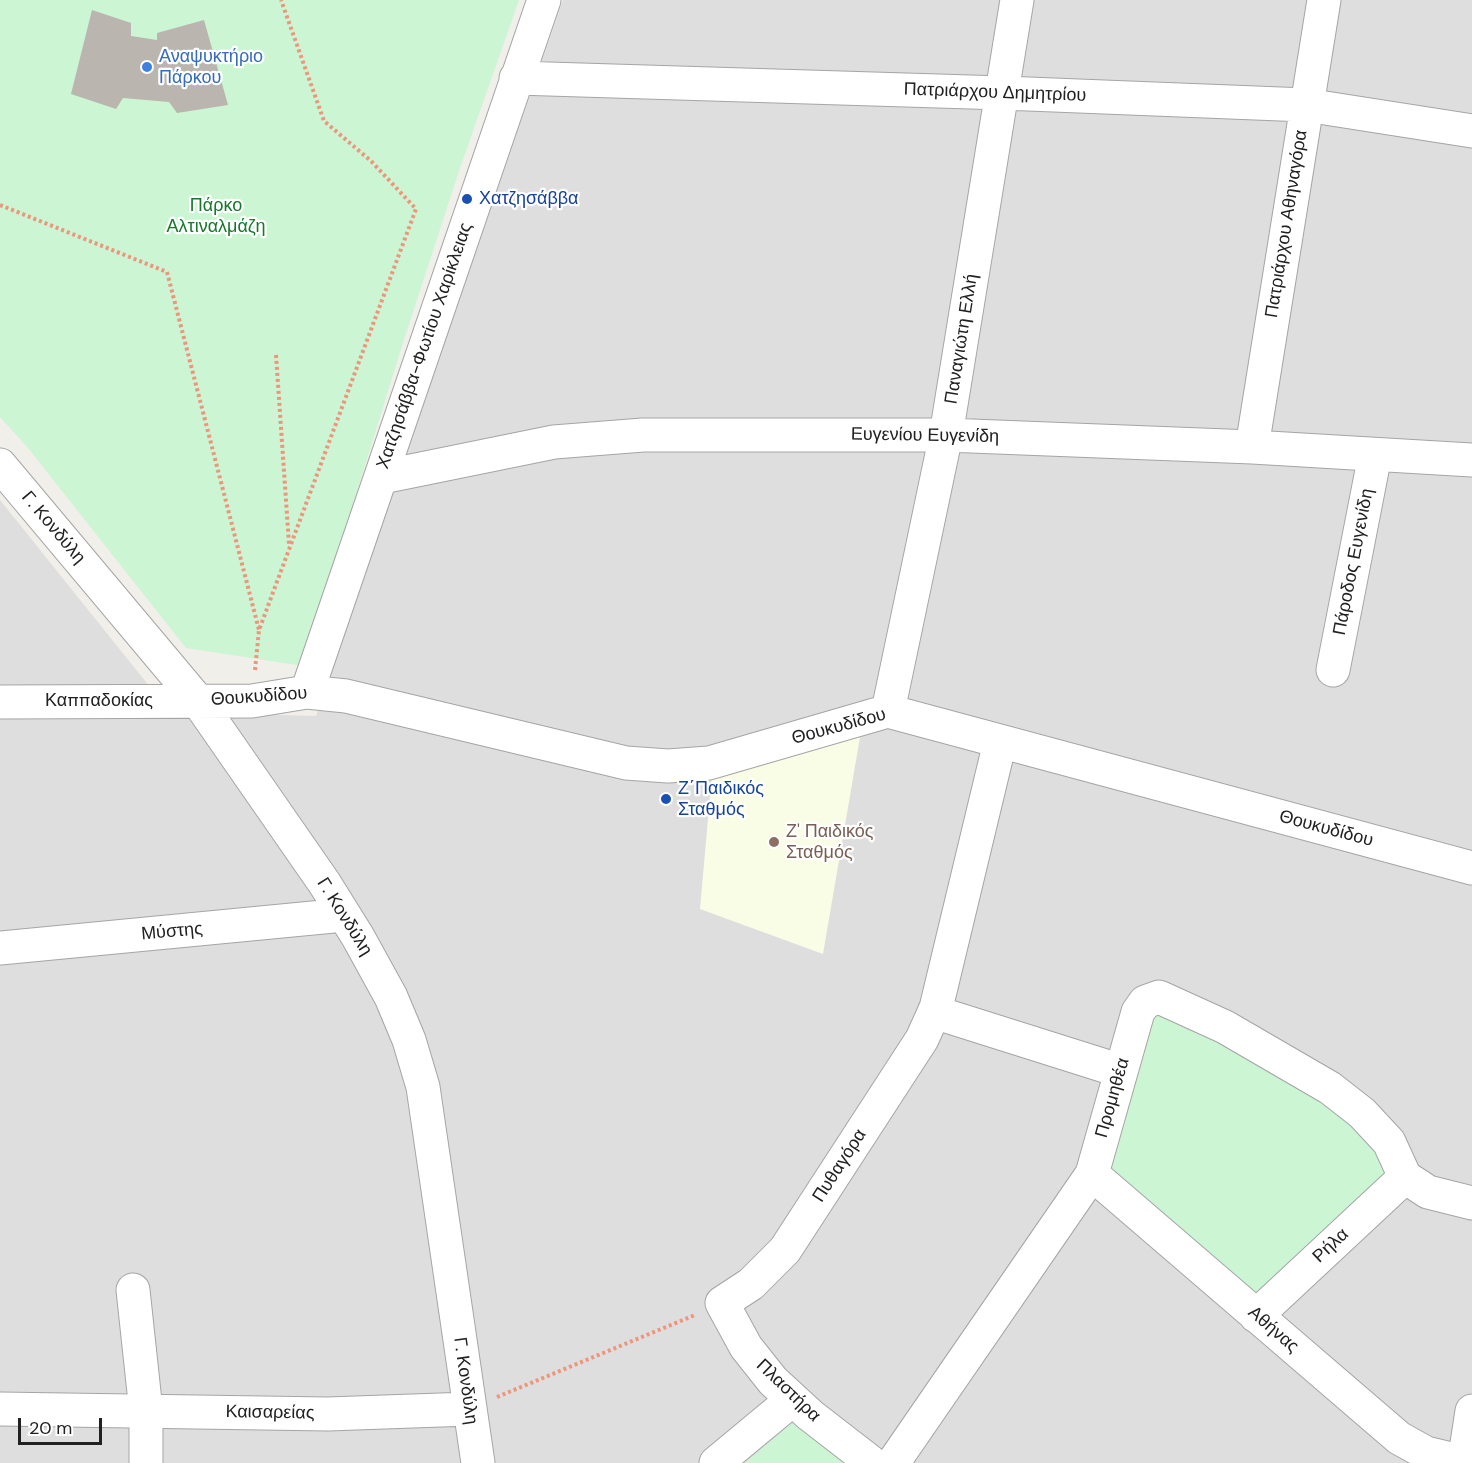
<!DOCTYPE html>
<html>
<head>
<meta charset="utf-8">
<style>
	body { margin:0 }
	#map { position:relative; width:1472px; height:1463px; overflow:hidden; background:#f1efe9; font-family:"DM Sans",sans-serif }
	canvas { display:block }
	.scale { position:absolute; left:18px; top:1418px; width:84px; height:27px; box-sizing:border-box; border:3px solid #212121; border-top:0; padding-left:8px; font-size:18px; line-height:21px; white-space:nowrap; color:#212121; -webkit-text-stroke:4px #fff; paint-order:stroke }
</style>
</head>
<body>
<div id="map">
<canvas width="1472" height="1463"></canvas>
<div class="scale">20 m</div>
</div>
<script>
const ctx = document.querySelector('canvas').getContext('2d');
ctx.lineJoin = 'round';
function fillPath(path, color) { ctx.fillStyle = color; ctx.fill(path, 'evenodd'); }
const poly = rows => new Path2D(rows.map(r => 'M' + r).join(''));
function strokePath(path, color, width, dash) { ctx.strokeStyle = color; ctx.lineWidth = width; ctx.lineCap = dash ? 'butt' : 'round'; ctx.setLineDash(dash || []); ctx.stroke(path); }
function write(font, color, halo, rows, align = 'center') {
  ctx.font = font + ' "DM Sans",sans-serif'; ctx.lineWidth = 4.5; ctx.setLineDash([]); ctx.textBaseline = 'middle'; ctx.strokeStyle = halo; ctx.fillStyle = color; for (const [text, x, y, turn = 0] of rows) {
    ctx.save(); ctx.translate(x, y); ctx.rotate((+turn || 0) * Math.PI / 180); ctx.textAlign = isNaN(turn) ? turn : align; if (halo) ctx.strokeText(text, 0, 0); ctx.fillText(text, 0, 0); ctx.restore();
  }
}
fillPath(poly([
	[563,0,1472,0,1472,1463,0,1463,0,500,170,712,316,716]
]), '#dfdede');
fillPath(poly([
	[860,737,823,954,700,909,712,774]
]), '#fafde6');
fillPath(poly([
	[0,0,519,0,459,171,401,349,303,666,186,648,28,448,0,417],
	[1156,1006,1308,1081,1374,1141,1395,1184,1261,1302,1104,1168],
	[793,1422,845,1463,745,1463]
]), '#cbf5d3');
fillPath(poly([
	[92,10,131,23,131,36,157,40,157,33,204,20,228,105,177,113,169,102,123,98,116,109,71,94]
]), '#bab5ae');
const minor = poly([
	[516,78,1003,93,1306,105,1472,131],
	[1252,447,1324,0],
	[0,465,198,701,325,884,358,937,391,997,409,1040,423,1087,478,1463],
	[382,477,554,442,643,435,946,435,1252,447,1472,460],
	[1333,670,1375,455],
	[307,692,544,0],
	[0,702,252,701,307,692,346,696,626,763,668,766,709,763,888,711,1472,868],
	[888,711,946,435,1017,0],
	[0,948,344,915],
	[934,1012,1121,1071],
	[1092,1174,1399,1438,1426,1453,1468,1463],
	[1405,1177,1428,1192,1472,1203],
	[133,1290,146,1411,146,1463],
	[1256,1316,1405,1177],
	[0,1409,328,1414,469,1409],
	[716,1463,792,1400],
	[872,1463,810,1415,773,1381,746,1347,722,1303,751,1284,785,1250,922,1039,936,1008,1000,742],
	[893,1463,1092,1174,1138,1012,1145,1002,1159,997,1225,1027,1330,1088,1362,1113,1389,1142,1405,1177],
	[1464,1463,1472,1411]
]);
strokePath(minor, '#a5a5a5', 35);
strokePath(poly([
	[0,205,167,272,259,630],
	[276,355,289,544],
	[255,670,259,630,416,209,371,161,324,121,281,0],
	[497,1397,695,1315]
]), '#ee957c', 4, [3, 3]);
strokePath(minor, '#fff', 33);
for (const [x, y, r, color] of [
	[147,67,6,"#3f7fe0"],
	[467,199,6,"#1a4fb4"],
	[666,799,6,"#1a4fb4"],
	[774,842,6,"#8d6e63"]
]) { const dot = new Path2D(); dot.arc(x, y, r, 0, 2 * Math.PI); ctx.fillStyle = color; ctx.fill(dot); strokePath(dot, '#fff', 2); }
write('18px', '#366cbe', '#fff', [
	["Αναψυκτήριο",159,57],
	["Πάρκου",159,78]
], 'left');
write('18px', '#212121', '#fff', [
	["Πατριάρχου Δημητρίου",995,93,2],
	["Πατριάρχου Αθηναγόρα",1287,224,-81],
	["Παναγιώτη Ελλή",962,339,-81],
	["Χατζησάββα-Φωτίου Χαρίκλειας",425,346,-71],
	["Ευγενίου Ευγενίδη",925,436,1],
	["Γ. Κονδύλη",53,528,50],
	["Πάροδος Ευγενίδη",1354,562,-79],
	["Θουκυδίδου",259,697,-4],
	["Καππαδοκίας",99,701],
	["Θουκυδίδου",839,727,-15],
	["Θουκυδίδου",1326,829,15],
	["Γ. Κονδύλη",344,917,58],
	["Μύστης",172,932,-5],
	["Προμηθέα",1113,1098,-74],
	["Πυθαγόρα",840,1166,-57],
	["Ρήλα",1331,1246,-43],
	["Αθήνας",1273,1330,41],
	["Γ. Κονδύλη",465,1381,82],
	["Πλαστήρα",788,1391,44],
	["Καισαρείας",270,1413,1]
]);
write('18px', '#164399', '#fff', [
	["Χατζησάββα",479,199],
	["Ζ΄Παιδικός",678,789],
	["Σταθμός",678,810]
], 'left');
write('18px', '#16782a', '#fff', [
	["Πάρκο",216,206],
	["Αλτιναλμάζη",216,227]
]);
write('18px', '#785e54', '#fff', [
	["Ζ' Παιδικός",786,832],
	["Σταθμός",786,853]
], 'left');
</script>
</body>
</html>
